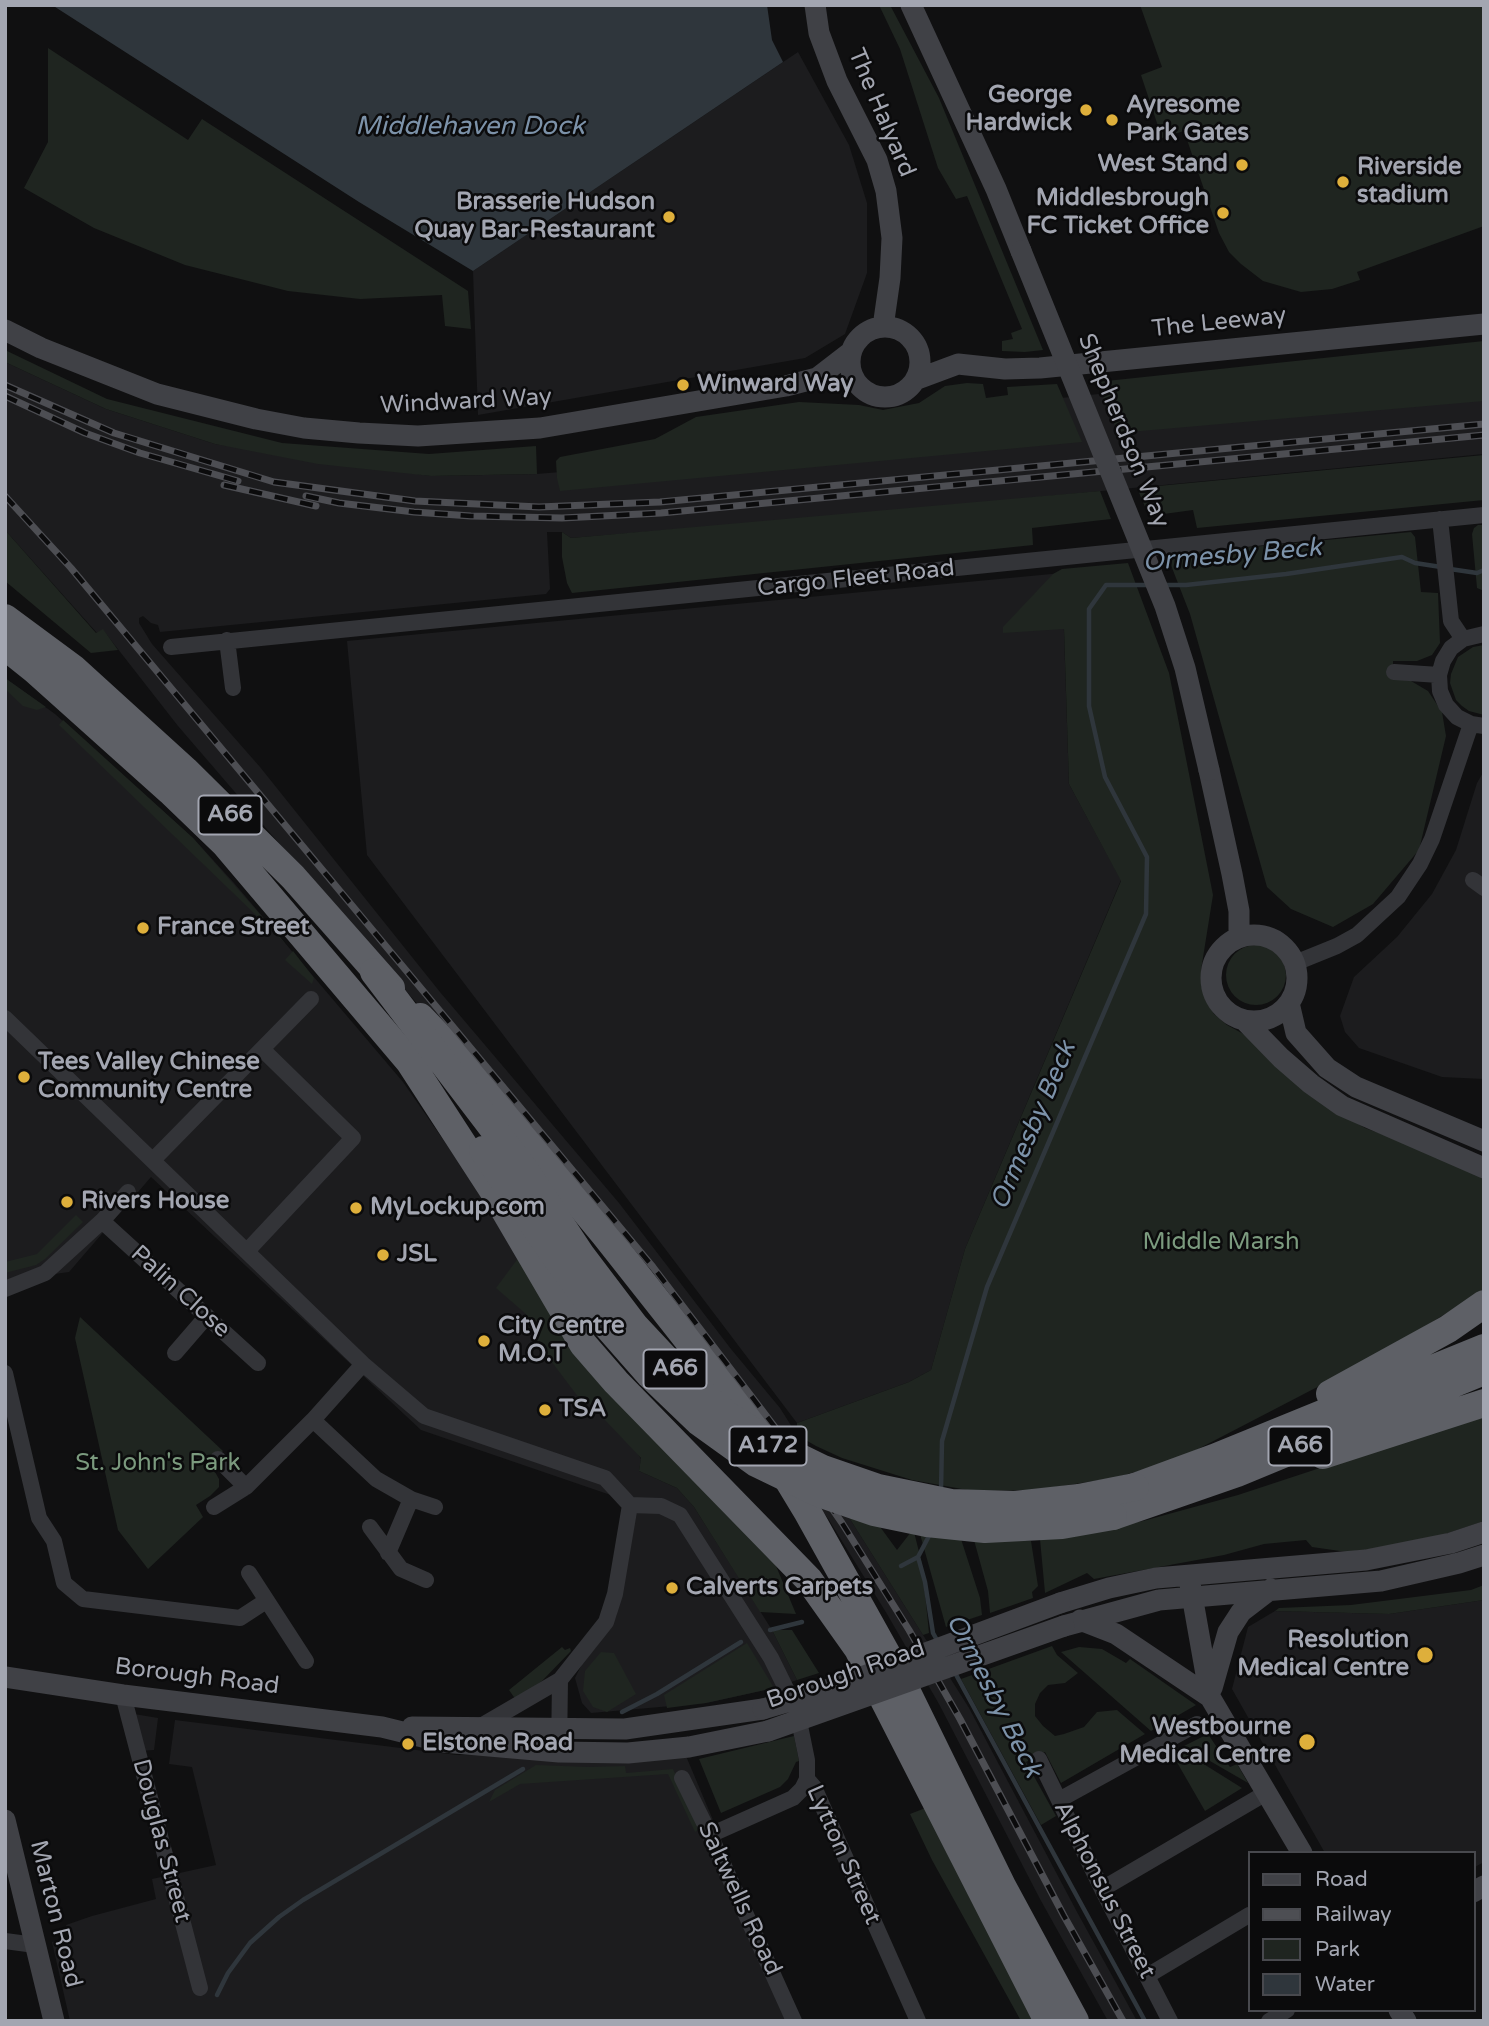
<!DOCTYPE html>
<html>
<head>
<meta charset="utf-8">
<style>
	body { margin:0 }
	#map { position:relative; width:1489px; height:2026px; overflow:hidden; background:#101011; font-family:"Varela Round",sans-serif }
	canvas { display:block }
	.frame { position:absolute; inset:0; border:7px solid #a3a6b1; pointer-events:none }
	.legend { position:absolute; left:1248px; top:1851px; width:228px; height:161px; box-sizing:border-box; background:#0b0b0c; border:2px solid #48494e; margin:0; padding:9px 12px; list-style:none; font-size:21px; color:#a3a6b1 }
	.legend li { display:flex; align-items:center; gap:14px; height:35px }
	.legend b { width:35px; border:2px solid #48494e }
</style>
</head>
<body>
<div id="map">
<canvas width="1489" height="2026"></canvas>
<div class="frame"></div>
<ul class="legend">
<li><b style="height:9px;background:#404146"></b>Road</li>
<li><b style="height:9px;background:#4d4e53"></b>Railway</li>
<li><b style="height:19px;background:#1f2520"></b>Park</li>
<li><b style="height:19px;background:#2f363c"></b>Water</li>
</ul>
</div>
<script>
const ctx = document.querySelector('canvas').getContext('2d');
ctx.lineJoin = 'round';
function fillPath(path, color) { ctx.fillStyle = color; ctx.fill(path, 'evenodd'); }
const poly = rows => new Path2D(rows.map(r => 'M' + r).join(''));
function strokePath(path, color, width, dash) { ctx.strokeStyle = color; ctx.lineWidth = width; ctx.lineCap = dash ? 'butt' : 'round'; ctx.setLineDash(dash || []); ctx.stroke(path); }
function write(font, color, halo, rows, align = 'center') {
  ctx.font = font + ' "Varela Round",sans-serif'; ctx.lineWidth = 5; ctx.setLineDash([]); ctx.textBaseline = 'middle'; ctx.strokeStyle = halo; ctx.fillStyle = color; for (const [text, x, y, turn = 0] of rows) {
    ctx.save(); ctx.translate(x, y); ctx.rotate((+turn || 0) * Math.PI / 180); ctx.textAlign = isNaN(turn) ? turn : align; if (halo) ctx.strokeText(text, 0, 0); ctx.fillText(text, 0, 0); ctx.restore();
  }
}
fillPath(poly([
	[798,52,849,145,867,203,867,273,845,334,805,358,478,415,473,271],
	[1484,353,1484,454,864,514,571,538,562,532,547,532,550,589,546,594,160,632,158,625,151,623,143,616,139,618,139,623,152,644,260,767,440,992,619,1203,731,1349,780,1408,969,1708,1077,1912,1137,2021,1108,2021,1040,1899,939,1704,887,1614,829,1520,752,1410,426,1014,178,726,103,630,97,633,5,530,5,362,106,409,215,444,431,476,536,474,598,469,892,416],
	[1062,573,1069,784,1121,880,965,1249,931,1370,909,1382,797,1423,367,855,347,641],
	[5,678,55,714,193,838,234,883,403,1082,516,1244,641,1459,639,1471,677,1488,694,1507,772,1630,797,1680,774,1688,706,1703,591,1713,582,1703,575,1678,582,1664,596,1647,616,1617,631,1502,421,1430,151,1177,69,1272,5,1281],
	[1484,771,1484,1079,1442,1077,1359,1048,1345,1032,1340,1016,1354,977,1397,937,1432,894,1456,850,1477,783],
	[1484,1600,1484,1862,1473,1868,1473,1853,1325,1853,1232,1689,1248,1627,1275,1611,1389,1614],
	[128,1713,158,1718,154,1750,138,1751],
	[175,1720,457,1755,686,1756,721,1839,789,2021,70,2021,52,1942,69,1938,66,1925,92,1916,156,1899,152,1879,216,1865,192,1767,169,1764]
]), '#1c1c1e');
fillPath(poly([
	[879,5,890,5,939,98,1043,350,1025,352,1002,351,1002,341,1013,339,1011,333,1022,329,967,196,956,199,938,168,900,49],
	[1140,5,1484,5,1484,226,1357,272,1360,280,1332,289,1301,292,1263,281,1241,264,1229,252,1219,233,1184,131,1162,138,1141,75,1162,67],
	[48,48,188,140,202,119,468,291,471,329,445,326,442,295,360,299,288,291,185,265,94,228,24,188,48,142],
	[1484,341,1484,401,1118,433,1097,382],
	[5,350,107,399,282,443,429,454,536,446,537,474,431,476,318,464,215,444,106,409,5,362],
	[967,383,983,384,986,398,1008,395,1007,387,1057,384,1082,442,560,491,557,478,556,461,560,457,655,439,696,417,799,402,859,405,883,410,919,403,945,386],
	[1484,455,1484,500,1197,528,1193,510,1149,516,1137,488],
	[1100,491,1111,519,1032,528,1033,545,572,593,567,583,562,557,562,532,571,538],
	[1478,525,1484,525,1484,591,1477,588,1472,534,1474,528],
	[5,530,96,633,103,629,118,650,91,653,5,581],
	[1411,532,1415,537,1421,592,1438,593,1440,643,1432,655,1417,661,1393,661,1393,678,1411,681,1428,691,1442,712,1446,736,1419,850,1373,904,1333,927,1291,909,1267,887,1190,614,1167,555],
	[1128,563,1169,673,1213,895,1201,970,1201,985,1206,1001,1214,1014,1227,1025,1249,1037,1313,1097,1365,1128,1425,1150,1484,1178,1484,1290,1377,1356,1173,1462,1113,1478,1036,1490,973,1491,912,1480,842,1458,816,1446,797,1435,797,1423,909,1382,931,1370,965,1249,1121,881,1069,784,1064,629,1003,633,1003,627,1053,574,1062,569],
	[1484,645,1484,715,1469,711,1462,706,1456,700,1450,683,1451,674,1458,657,1473,647],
	[5,678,46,707,37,710,23,706,5,689],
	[63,720,193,838,286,944,59,725],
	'1226 975a30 30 0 1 1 60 0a30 30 0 1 1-60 0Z',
	[293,951,314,978,312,984,285,960],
	[76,1215,83,1222,45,1259,36,1265,5,1273,5,1262,37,1254],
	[519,1257,769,1549,796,1614,760,1612,694,1507,677,1488,639,1471,641,1458,587,1401,579,1398,533,1337,524,1318,526,1314,496,1288],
	[80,1317,223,1451,211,1465,219,1479,219,1487,210,1496,196,1505,203,1517,148,1569,118,1530,75,1338],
	[1484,1414,1484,1521,1439,1536,1397,1546,1347,1552,1312,1547,1306,1540,1264,1544,1224,1555,1094,1579,1087,1573,1045,1593,1040,1539,1143,1521,1238,1495],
	[848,1516,878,1524,897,1550,911,1532,914,1532,922,1564,929,1633,923,1635],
	[920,1534,961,1539,980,1598,982,1615,946,1627],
	[974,1540,1031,1541,1038,1586,1032,1592,1033,1598,990,1613,988,1591],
	[1484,1585,1484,1600,1389,1614,1275,1611,1279,1608,1351,1605,1471,1590],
	[772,1630,792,1630,819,1673,797,1680],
	[747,1643,774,1688,706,1703,667,1708,664,1695],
	[1052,1646,1057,1655,1078,1673,1065,1683,1048,1685,1040,1693,1035,1704,1035,1716,1043,1726,1055,1736,1064,1734,1084,1727,1097,1712,1117,1710,1145,1734,1061,1783,1045,1752,1026,1762,1056,1816,1041,1825,961,1679],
	[562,1647,565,1650,570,1648,571,1651,542,1681,516,1700,509,1690],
	[1079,1647,1102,1649,1126,1663,1130,1659,1196,1705,1151,1731,1061,1652],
	[601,1652,614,1653,636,1694,607,1712,593,1707,583,1691,585,1671],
	[1208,1734,1230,1767,1237,1764,1248,1783,1184,1746],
	[794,1736,799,1761,796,1762,788,1779,780,1787,721,1813,699,1759],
	[1178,1748,1242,1788,1205,1811,1171,1752],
	[536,1765,588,1767,625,1766,626,1773,673,1769,699,1829,695,1832,668,1774,520,1784,489,1802,495,1790],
	[928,1807,1045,2021,1021,2021,932,1860,910,1814]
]), '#1f2520');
fillPath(poly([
	[52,5,767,5,772,40,783,62,473,271,359,202]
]), '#2f363c');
strokePath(poly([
	[1450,569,1477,573,1484,570],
	[1163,585,1186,585,1286,574,1402,557,1415,563,1441,567],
	[941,1490,942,1441,987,1287,1146,914,1147,857,1105,777,1089,706,1089,609,1106,585,1151,585],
	[930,1534,918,1557,925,1582,933,1633,938,1642],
	[901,1566,918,1557],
	[770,1630,802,1622],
	[954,1671,1145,2021],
	[622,1712,657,1694,741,1642],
	[217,1995,228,1973,250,1943,279,1917,303,1900,523,1769]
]), '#2f363c', 4.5);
strokePath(poly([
	[1440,519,1451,621,1463,639],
	[1484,634,1463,639,1451,648,1443,661,1439,675,1440,691,1446,705,1457,717,1471,724,1484,726],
	[227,640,233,688],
	[171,647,1484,515],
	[1394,672,1439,675],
	[1473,880,1484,888],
	[1295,963,1337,946,1357,935,1398,897,1420,864,1432,839,1471,724],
	[5,1018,363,1364,424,1416,605,1478,630,1505,615,1594,606,1622,560,1680,559,1752],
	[153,1160,311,999],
	[102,1221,258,1363],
	[248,1250,353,1138,263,1050],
	[5,1289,45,1273,102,1221,128,1192],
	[175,1353,207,1316],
	[5,1373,39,1518,54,1541,64,1583,83,1599,240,1618,266,1601],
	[313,1420,376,1479,411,1499,435,1507],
	[218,1459,246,1487],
	[630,1505,661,1506,680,1515,771,1658,797,1711,807,1760,807,1779,814,1787,918,2021],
	[214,1507,246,1487,313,1420,363,1364],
	[370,1527,401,1569,426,1580],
	[388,1553,411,1499],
	[249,1573,306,1661],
	[123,1695,200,1988],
	[481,1726,560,1680],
	[1039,1759,1102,1889,1170,2021],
	[682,1778,710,1835,794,2021],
	[1059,1800,1197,1724],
	[710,1835,793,1798,802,1789,807,1779],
	[1102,1889,1266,1793],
	[5,1941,35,1945],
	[1147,1976,1249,1915],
	[1269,2021,1287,2010]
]), '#333438', 16);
strokePath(poly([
	[815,5,819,33,837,81,877,160,886,191,892,238,890,278,883,327],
	[911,5,996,189,1021,251],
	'850 362a35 35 0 1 1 70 0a35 35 0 1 1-70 0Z',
	[5,330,41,348,157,394,256,419,304,428,359,433,418,436,540,428,786,386,817,378,852,351],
	[915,380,958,364,1005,369,1040,368,1484,324],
	[1209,770,1232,874,1239,911,1239,936],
	'1211 978a43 43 0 1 1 86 0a43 43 0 1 1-86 0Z',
	[1289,1003,1296,1033,1327,1068,1356,1087,1484,1141],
	[1245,1021,1281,1058,1311,1084,1342,1106,1484,1168],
	[1190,1584,1210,1697,1302,1853],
	[1060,1603,1109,1588,1156,1578,1366,1560,1451,1543,1484,1532],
	[1080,1620,1116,1634,1210,1697],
	[1064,1626,1159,1600,1381,1581,1459,1563,1484,1555],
	[5,1677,123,1695,382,1727,443,1742,559,1752,628,1753,689,1747,768,1731],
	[1212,1688,1228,1632,1241,1612,1271,1589],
	[412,1727,625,1729,763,1709],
	[5,1820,54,2021],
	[1473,1892,1484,1886],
	[1399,2010,1406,2021]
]), '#404146', 21);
strokePath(poly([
	[5,618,74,669,185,770,293,877,391,988],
	[5,646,35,670,170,791,225,844,419,1073],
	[420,1017,448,1046,605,1235,755,1425,807,1511,900,1678,1002,1886,1075,2021],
	[407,1058,494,1192,583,1344,616,1382,809,1580,858,1649,1048,2021],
	[1330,1394,1448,1329,1484,1304],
	[1323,1455,1484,1403],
	[1135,1487,1214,1458,1484,1348],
	[1113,1516,1237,1473,1484,1371]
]), '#5e6066', 28);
const rail = poly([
	[5,385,114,433,274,482,415,501,539,507,660,502,1484,424],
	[5,396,85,433,140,453,238,481],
	[224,485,316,506],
	[5,496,71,568,653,1267,784,1439,842,1523,909,1630,960,1719,1064,1916,1123,2021],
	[306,496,339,503,414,512,471,516,562,518,661,513,1484,435]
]);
strokePath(rail, '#4d4e53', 7);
strokePath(rail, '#0b0b0c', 4.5, [13]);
strokePath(poly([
	[1021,251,1165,606,1185,668,1209,770],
	[763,1709,821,1692,1060,1603],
	[768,1731,1064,1626]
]), '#404146', 21);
strokePath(poly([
	[374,972,524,1169,581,1255,634,1325,677,1371,727,1415,780,1448,823,1469,878,1488,951,1503,1015,1505,1079,1498,1135,1487],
	[483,1150,557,1259,607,1326,650,1375,699,1422,756,1463,816,1492,874,1512,927,1523,985,1529,1062,1525,1113,1516]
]), '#5e6066', 28);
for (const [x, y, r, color] of [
	[1086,110,7,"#deaf3b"],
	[1112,120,7,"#deaf3b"],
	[1242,165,7,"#deaf3b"],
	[1343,182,7,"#deaf3b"],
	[1223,213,7,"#deaf3b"],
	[669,217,7,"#deaf3b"],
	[683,385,7,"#deaf3b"],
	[143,928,7,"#deaf3b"],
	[24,1077,7,"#deaf3b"],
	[67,1202,7,"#deaf3b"],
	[356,1208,7,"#deaf3b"],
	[383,1255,7,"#deaf3b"],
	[484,1341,7,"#deaf3b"],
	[545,1410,7,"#deaf3b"],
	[672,1588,7,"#deaf3b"],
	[1425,1655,9,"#deaf3b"],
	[1307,1742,9,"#deaf3b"],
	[408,1744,7,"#deaf3b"]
]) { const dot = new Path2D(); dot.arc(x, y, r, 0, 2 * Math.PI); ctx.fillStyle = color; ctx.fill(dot); strokePath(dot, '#0b0b0c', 2.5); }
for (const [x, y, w] of [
	[230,815,63],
	[675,1369,63],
	[768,1446,77],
	[1300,1446,63]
]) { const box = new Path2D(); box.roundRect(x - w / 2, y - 19.5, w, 39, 5); ctx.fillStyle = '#0b0b0c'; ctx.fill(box); strokePath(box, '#a3a6b1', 2); }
write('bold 23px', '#a3a6b1', null, [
	["A66",230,815],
	["A66",675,1369],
	["A172",768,1446],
	["A66",1300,1446]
]);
write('bold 24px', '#a3a6b1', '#0b0b0c', [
	["George",1072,96,"right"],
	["Hardwick",1072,124,"right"],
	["Ayresome",1126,106],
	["Park Gates",1126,134],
	["West Stand",1228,165,"right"],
	["Riverside",1357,168],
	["stadium",1357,196],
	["Middlesbrough",1209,199,"right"],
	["FC Ticket Office",1209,227,"right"],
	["Brasserie Hudson",655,203,"right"],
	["Quay Bar-Restaurant",655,231,"right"],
	["Winward Way",697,385],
	["France Street",157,928],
	["Tees Valley Chinese",38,1063],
	["Community Centre",38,1091],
	["Rivers House",81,1202],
	["MyLockup.com",370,1208],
	["JSL",397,1255],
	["City Centre",498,1327],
	["M.O.T",498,1355],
	["TSA",559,1410],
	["Calverts Carpets",686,1588],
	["Resolution",1409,1641,"right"],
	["Medical Centre",1409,1669,"right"],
	["Westbourne",1291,1728,"right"],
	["Medical Centre",1291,1756,"right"],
	["Elstone Road",422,1744]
], 'left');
write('24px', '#a3a6b1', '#0b0b0c', [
	["The Halyard",881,113,67],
	["The Leeway",1219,323,-6],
	["Windward Way",466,402,-3],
	["Shepherdson Way",1123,431,68],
	["Cargo Fleet Road",856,579,-6],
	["Palin Close",180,1292,42],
	["Borough Road",846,1675,-19],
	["Borough Road",197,1677,7],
	["Douglas Street",161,1841,75],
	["Lytton Street",843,1855,66],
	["Alphonsus Street",1104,1890,63],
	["Saltwells Road",739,1899,65],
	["Marton Road",55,1914,76]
]);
write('24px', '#7b9a7e', '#0b0b0c', [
	["Middle Marsh",1221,1243],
	["St. John's Park",158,1464]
]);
write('italic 26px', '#7c92a9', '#0b0b0c', [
	["Middlehaven Dock",470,127],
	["Ormesby Beck",1232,556,-5],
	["Ormesby Beck",1034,1126,-67],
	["Ormesby Beck",993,1696,63]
]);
</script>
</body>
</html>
